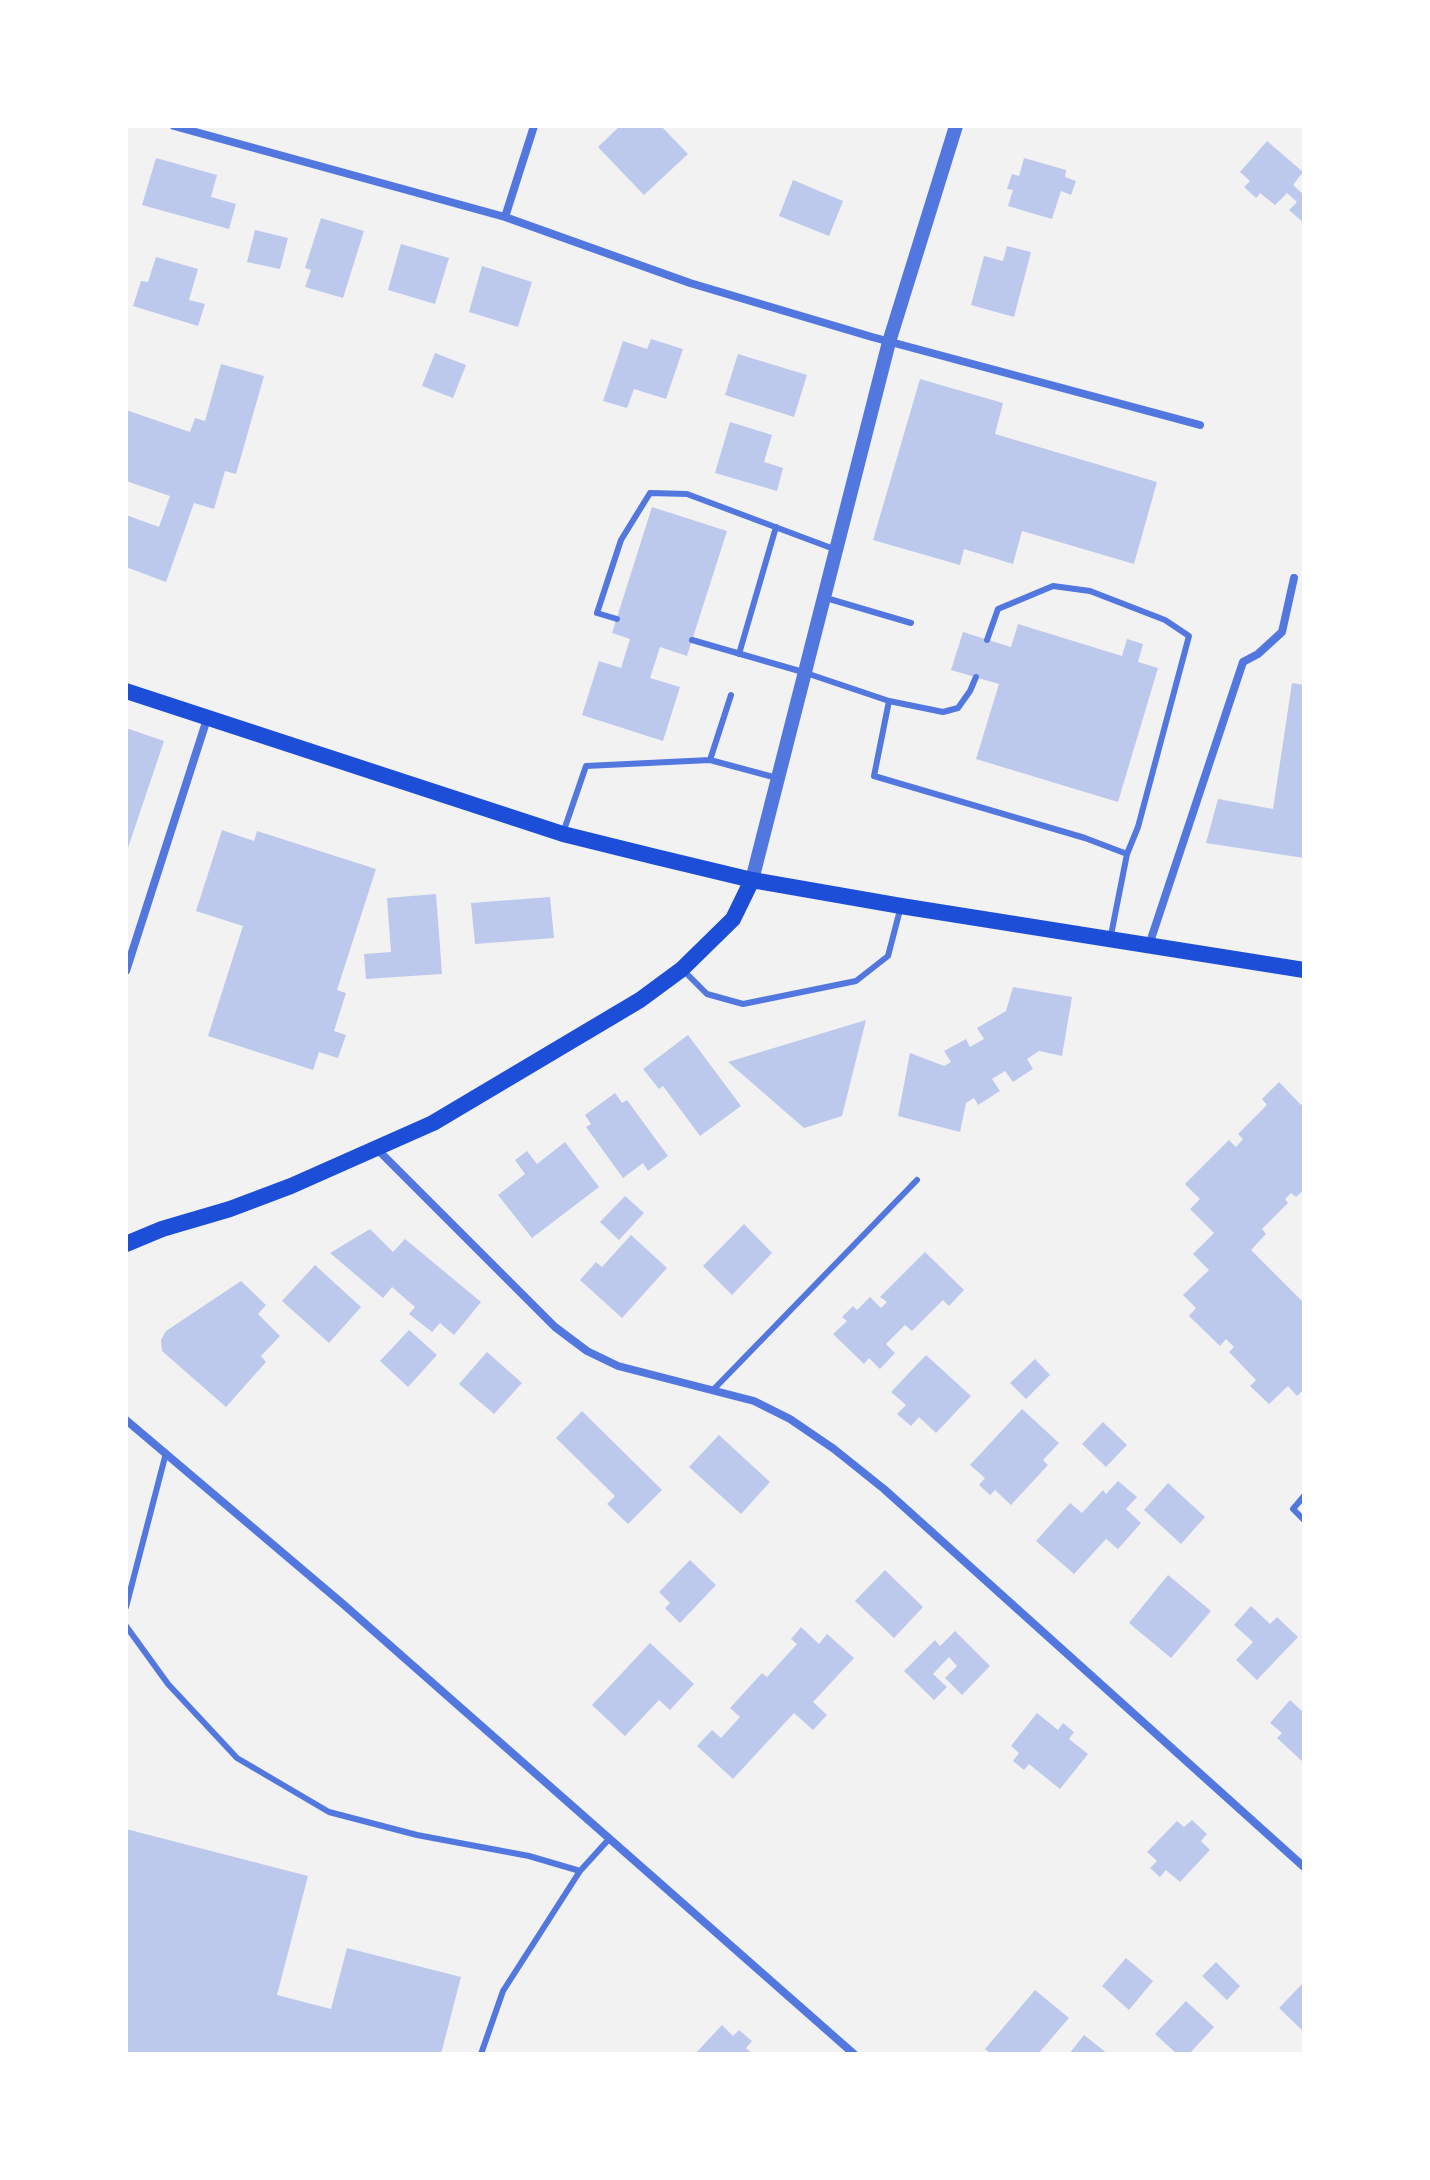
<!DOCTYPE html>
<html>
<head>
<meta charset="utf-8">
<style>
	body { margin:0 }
	#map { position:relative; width:1430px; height:2180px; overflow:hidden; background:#f2f2f2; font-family:"PT Sans",sans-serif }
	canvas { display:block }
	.frame { position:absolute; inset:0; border:128px solid #fff; pointer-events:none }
</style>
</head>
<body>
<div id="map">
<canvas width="1430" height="2180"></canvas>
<div class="frame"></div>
</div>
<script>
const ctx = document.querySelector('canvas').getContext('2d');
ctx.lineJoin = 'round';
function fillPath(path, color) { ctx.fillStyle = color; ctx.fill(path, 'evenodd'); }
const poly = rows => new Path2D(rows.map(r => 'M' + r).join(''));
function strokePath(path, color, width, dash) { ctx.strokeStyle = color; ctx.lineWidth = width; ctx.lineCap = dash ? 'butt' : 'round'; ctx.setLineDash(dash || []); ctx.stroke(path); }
fillPath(poly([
	[620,126,661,126,688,154,644,195,598,147],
	[1267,141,1303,172,1293,185,1304,195,1304,223,1289,210,1297,202,1287,193,1275,205,1260,193,1256,198,1244,187,1250,181,1240,172],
	[156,158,217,175,211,197,236,204,229,229,142,205],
	[1024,158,1066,170,1065,177,1076,181,1071,195,1061,191,1052,219,1008,206,1013,190,1007,189,1012,174,1019,176],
	[793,180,843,201,829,236,779,216],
	[321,218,364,231,343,298,305,287,311,270,305,268],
	[255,230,288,238,280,269,247,262],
	[401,244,449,258,435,304,388,290],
	[1007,246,1031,252,1014,317,971,305,984,256,1003,261],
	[156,257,198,269,189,300,205,304,198,326,133,306,141,281,148,282],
	[482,266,532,282,518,327,469,312],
	[651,339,683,349,666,399,634,389,627,408,603,401,623,341,647,349],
	[435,353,466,365,453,398,422,386],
	[738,354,807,375,794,417,725,395],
	[221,364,264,376,236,474,225,471,214,509,194,503,166,582,126,567,126,515,159,527,170,496,126,481,126,410,190,432,195,418,205,421],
	[920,379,1003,403,995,434,1157,482,1134,564,1022,531,1013,564,964,549,960,565,873,540],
	[730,422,772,435,764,462,783,468,777,491,715,473],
	[652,507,727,531,687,656,660,647,650,678,680,687,663,741,582,715,599,661,621,668,630,639,612,633],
	[1018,624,1122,656,1127,639,1143,644,1138,662,1158,668,1118,802,976,759,999,684,951,670,963,632,1011,647],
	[1292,683,1304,685,1304,858,1206,843,1218,799,1273,809],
	[126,728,164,741,127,851,126,851],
	[222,830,254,841,257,831,376,869,337,990,346,993,334,1031,346,1035,338,1058,319,1052,313,1070,208,1036,243,926,196,911],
	[436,894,442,974,366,979,364,954,391,952,387,898],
	[550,897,554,938,475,944,471,903],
	[1013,987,1072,997,1062,1056,1039,1051,1027,1059,1033,1069,1013,1082,1005,1071,992,1079,1000,1091,978,1105,974,1098,966,1103,960,1132,898,1116,910,1053,944,1066,951,1062,944,1051,966,1039,970,1047,984,1039,977,1028,1006,1011],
	[866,1020,842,1116,804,1128,728,1062],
	[688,1035,741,1106,700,1136,663,1086,659,1089,643,1069],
	[1279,1082,1301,1105,1304,1101,1304,1190,1296,1197,1291,1193,1285,1199,1288,1203,1262,1229,1266,1234,1251,1250,1304,1303,1304,1393,1302,1391,1297,1396,1288,1386,1269,1404,1250,1386,1256,1380,1229,1352,1234,1347,1226,1339,1220,1346,1189,1316,1196,1308,1183,1295,1209,1270,1193,1254,1214,1233,1190,1209,1200,1199,1185,1184,1229,1140,1236,1147,1243,1139,1238,1134,1267,1105,1262,1099],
	[615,1093,622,1103,627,1100,668,1156,648,1171,643,1163,623,1178,586,1127,591,1124,585,1115],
	[565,1142,599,1187,532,1238,498,1195,525,1174,515,1160,527,1151,537,1164],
	[625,1196,644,1213,619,1240,600,1222],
	[744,1224,772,1253,732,1295,703,1266],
	[370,1229,393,1252,405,1239,481,1302,454,1335,440,1323,432,1332,409,1314,415,1307,392,1287,383,1298,330,1253],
	[631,1235,667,1268,622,1318,580,1280,596,1262,602,1267],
	[925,1252,964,1290,949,1306,943,1300,912,1331,905,1325,886,1344,895,1353,880,1369,869,1358,864,1364,833,1334,847,1321,842,1317,853,1306,857,1310,870,1297,881,1308,887,1302,880,1297],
	[315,1265,361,1307,329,1343,282,1301],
	[241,1281,266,1305,258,1314,280,1336,261,1356,266,1362,226,1407,162,1351,161,1340,166,1331],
	[409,1330,437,1355,408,1387,380,1361],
	[487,1352,522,1383,494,1414,459,1384],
	[926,1355,971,1396,936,1433,919,1417,911,1426,897,1414,906,1405,891,1392],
	[1035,1359,1050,1375,1026,1399,1010,1383],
	[1022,1409,1059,1443,1043,1460,1048,1465,1011,1505,995,1490,990,1495,979,1485,985,1478,970,1465],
	[582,1411,662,1490,628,1524,607,1504,615,1496,556,1438],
	[1103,1422,1127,1445,1106,1467,1082,1444],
	[719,1435,770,1482,741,1514,689,1467],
	[1118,1481,1137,1497,1126,1509,1141,1523,1118,1549,1106,1539,1074,1574,1036,1541,1070,1503,1082,1513,1103,1490,1106,1494],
	[1168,1483,1205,1517,1181,1544,1144,1510],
	[690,1560,716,1585,680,1623,665,1608,670,1603,659,1592],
	[885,1570,923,1607,894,1638,855,1601],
	[1168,1575,1211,1611,1171,1658,1129,1623],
	[1251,1606,1270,1624,1277,1617,1298,1637,1257,1680,1236,1660,1253,1642,1234,1625],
	[801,1627,819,1644,827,1634,854,1658,813,1702,827,1715,813,1730,794,1713,733,1779,697,1746,712,1730,721,1738,740,1717,730,1708,762,1673,767,1677,797,1644,791,1639],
	[955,1631,990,1666,962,1695,945,1678,957,1666,949,1657,933,1674,947,1687,934,1700,904,1671,935,1640,940,1646],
	[650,1643,694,1684,670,1710,659,1700,625,1736,592,1705],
	[1290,1700,1302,1711,1304,1709,1304,1763,1277,1738,1282,1733,1270,1723],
	[1037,1713,1058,1730,1063,1723,1074,1732,1069,1739,1088,1754,1060,1789,1029,1764,1024,1770,1013,1761,1019,1753,1011,1746],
	[1192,1820,1207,1834,1201,1841,1210,1850,1180,1882,1166,1870,1160,1877,1150,1868,1157,1861,1147,1852,1177,1821,1184,1827],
	[126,1829,308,1876,277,1995,331,2009,347,1948,461,1977,441,2054,126,2054],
	[1126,1958,1153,1981,1129,2010,1102,1986],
	[1216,1962,1240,1986,1227,2000,1202,1976],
	[1304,1982,1304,2032,1279,2008],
	[1035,1990,1069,2018,1038,2054,991,2054,985,2049],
	[1186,2001,1214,2027,1189,2054,1177,2054,1155,2034],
	[722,2025,733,2036,739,2030,752,2041,746,2048,753,2054,695,2054],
	[1084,2035,1108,2054,1069,2054]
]), '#bdc9ec');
strokePath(poly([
	[826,598,911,623],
	[617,619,597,613,621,540,650,493,687,494,834,549],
	[692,640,803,672,889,701,943,712,958,708,970,691,976,677],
	[987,640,998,609,1053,586,1090,591,1165,620,1189,636,1138,827,1127,854,1110,940],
	[739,654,776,527],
	[889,701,874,776,1085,838,1127,854],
	[710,760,731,695],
	[563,833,586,766,710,760,777,778],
	[682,969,707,994,743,1004,856,981,888,956,901,906],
	[713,1390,917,1180],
	[1304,1496,1293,1509,1304,1520],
	[126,1607,166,1453],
	[126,1626,168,1684,237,1758,329,1812,417,1835,529,1856,580,1871,609,1839],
	[481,2054,503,1991,580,1871]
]), '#5277de', 6);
strokePath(poly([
	[174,126,505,217,690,283,872,337,1200,425],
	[505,217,534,126],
	[1149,945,1243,662,1258,654,1282,632,1294,578],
	[126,971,207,719],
	[377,1149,555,1327,587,1351,618,1366,754,1401,790,1419,834,1449,884,1489,1304,1867],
	[126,1420,343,1604,854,2054]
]), '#5277de', 8);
strokePath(poly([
	[752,880,889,342,956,126]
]), '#5277de', 14);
strokePath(poly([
	[126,691,563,834,652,856,752,880,901,906,1304,970],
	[126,1244,162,1229,230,1209,291,1186,433,1123,640,1000,682,969,733,919,752,880]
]), '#1d4ed8', 16);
</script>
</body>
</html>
